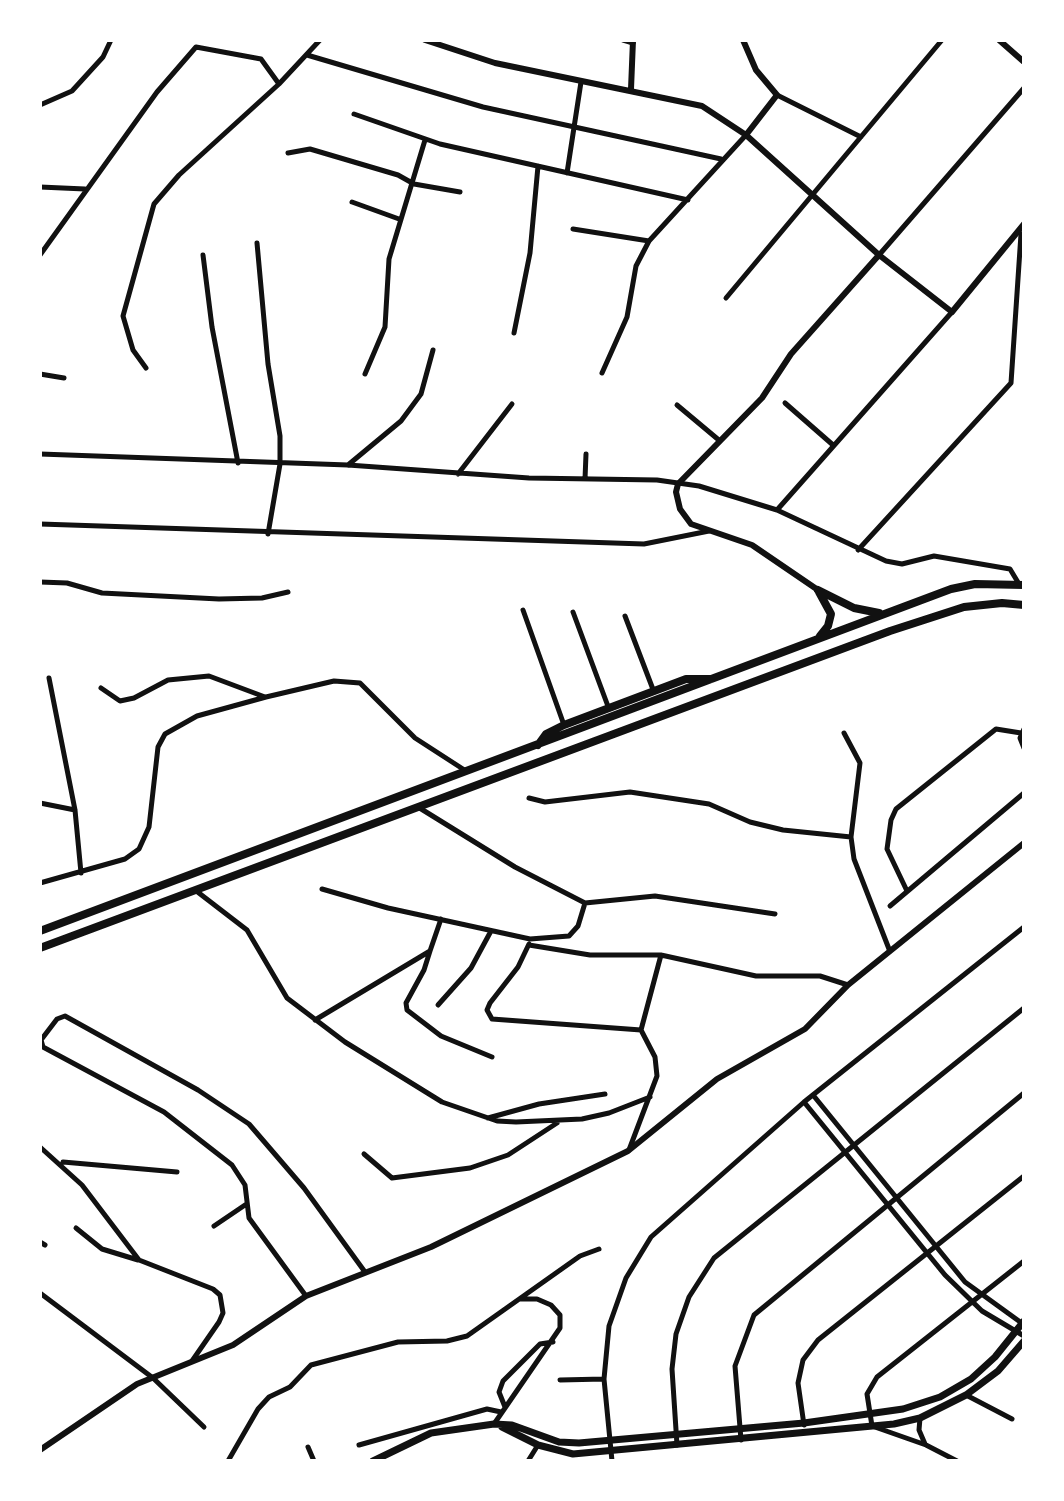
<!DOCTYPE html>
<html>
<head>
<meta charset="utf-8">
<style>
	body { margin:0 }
	#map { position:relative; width:1064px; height:1501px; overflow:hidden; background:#fff; font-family:Mulish,sans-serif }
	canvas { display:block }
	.frame { position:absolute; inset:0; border:42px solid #fff; pointer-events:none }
</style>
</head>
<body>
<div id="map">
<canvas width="1064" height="1501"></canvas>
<div class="frame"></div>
</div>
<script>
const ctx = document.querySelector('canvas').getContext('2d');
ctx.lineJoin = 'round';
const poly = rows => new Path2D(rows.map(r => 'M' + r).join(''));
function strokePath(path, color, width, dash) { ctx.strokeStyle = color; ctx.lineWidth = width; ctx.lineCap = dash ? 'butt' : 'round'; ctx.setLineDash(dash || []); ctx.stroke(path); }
strokePath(poly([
	[623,40,633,43],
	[307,55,483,107,721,159],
	[777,95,861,137],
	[40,105,72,91,103,57,111,40],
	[354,114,440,144,688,200],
	[288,153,310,149,398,175,414,184,460,192],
	[567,173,581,82],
	[40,187,85,189],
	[352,202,399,219],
	[573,229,649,241],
	[257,243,268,364,280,436,280,464,268,534],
	[40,255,157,92,196,47,261,59,279,84],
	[203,255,212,327,238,463],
	[879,255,1024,88],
	[726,298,942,40],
	[514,333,530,253,538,166],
	[146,368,133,350,123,316,154,204,179,175,279,84,320,40],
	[602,373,627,317,636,266,649,241,746,135],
	[40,374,64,378],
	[365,374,385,327,389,259,425,140],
	[785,403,833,445],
	[677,405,720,441],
	[40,454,348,465,529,478,657,480,699,486,777,510,886,561,902,564,934,556,1010,569,1019,584],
	[348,465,401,421,421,394,433,350],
	[458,474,512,404],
	[585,479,586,454],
	[777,510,952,312],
	[40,524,644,544,709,531],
	[858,550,1011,383,1021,234],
	[40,582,67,583,102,593,219,599,262,598,288,592],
	[523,610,564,725],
	[573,612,609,709],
	[625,616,654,692],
	[49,678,75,810,81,873],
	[101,688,120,701,134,698,168,680,209,676,265,697],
	[1024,729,1020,738,1024,748],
	[844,733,860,763,851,837,854,859,889,949],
	[529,798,545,802,630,792,709,804,750,822,783,830,851,837],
	[40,803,75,810],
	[418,807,515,867,585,903],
	[40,883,125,859,139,849,149,827,158,747,165,734,197,716,266,697,334,681,360,683,415,738,466,771],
	[322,889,388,908,530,939,569,936,578,926,585,903],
	[195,890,247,930,287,998,345,1042,442,1102,497,1121,516,1122,582,1119,609,1113,650,1097],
	[907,891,887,849,891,820,896,809,996,729,1021,733],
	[585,903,655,896,775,914],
	[890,906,1024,793],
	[529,944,518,967,490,1003,487,1010,492,1019,641,1030],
	[529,945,590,955,661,955,756,976,820,976,848,985],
	[430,951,424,970,406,1003,407,1010,441,1036,492,1057],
	[438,1005,471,968,491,931],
	[315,1020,430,951,441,919],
	[813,1095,965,1282,1023,1324],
	[804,1102,945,1275,982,1311,1024,1336],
	[488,1118,539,1104,605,1094],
	[40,1147,82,1185,139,1260,213,1289,220,1295,223,1313,219,1322,192,1361],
	[629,1150,657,1076,655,1057,641,1030,661,955],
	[364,1154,392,1178,470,1168,508,1155,557,1123],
	[63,1162,177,1172],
	[214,1226,245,1205],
	[76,1228,102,1249,138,1260],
	[40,1242,45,1245],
	[40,1293,153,1378,204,1427],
	[306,1296,249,1218,245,1185,232,1165,164,1112,43,1047,41,1040,57,1019,65,1016,198,1090,249,1124,304,1188,365,1272],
	[560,1380,604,1379],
	[966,1395,1012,1419],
	[505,1407,499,1392,503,1381,540,1344,553,1342],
	[920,1418,919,1430,925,1444],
	[494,1424,560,1328,560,1315,551,1305,537,1299,521,1299],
	[804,1425,798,1383,803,1360,818,1340,1024,1176],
	[741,1440,735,1366,754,1315,1024,1093],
	[359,1445,487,1409,501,1412],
	[677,1445,672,1369,676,1334,689,1297,714,1258,1024,1008],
	[308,1447,314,1461],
	[228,1461,258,1409,269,1397,290,1387,311,1365,398,1342,447,1341,467,1336,580,1256,599,1249],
	[528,1461,538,1445],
	[612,1461,604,1379,609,1326,626,1278,651,1237,804,1102,1024,927],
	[957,1461,926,1445,872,1426,867,1394,877,1377,1024,1261]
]), '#111', 5);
strokePath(poly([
	[425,40,495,63,702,106,746,135,879,255,952,312,1024,224],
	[743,40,756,70,777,95,746,135],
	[999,40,1024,62],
	[631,89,633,40],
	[818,590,752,545,691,524,680,509,676,492,678,484,762,398,791,354,879,255],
	[40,1450,137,1384,233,1345,306,1296,431,1247,628,1151,717,1079,805,1029,848,985,1024,843]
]), '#111', 6);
strokePath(poly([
	[502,1427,538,1445,573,1454,894,1424,920,1418,966,1395,998,1371,1024,1341],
	[373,1461,431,1433,494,1424,512,1425,559,1442,579,1443,804,1423,903,1409,940,1397,971,1379,995,1357,1024,1321]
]), '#111', 7);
strokePath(poly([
	[818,590,854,608,879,613],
	[819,592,831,614,828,626,820,636],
	[538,745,546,734,564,725,686,679,711,679],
	[40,931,951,589,975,584,1024,585],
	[40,948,890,631,964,607,1002,603,1024,605]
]), '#111', 8);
</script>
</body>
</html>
